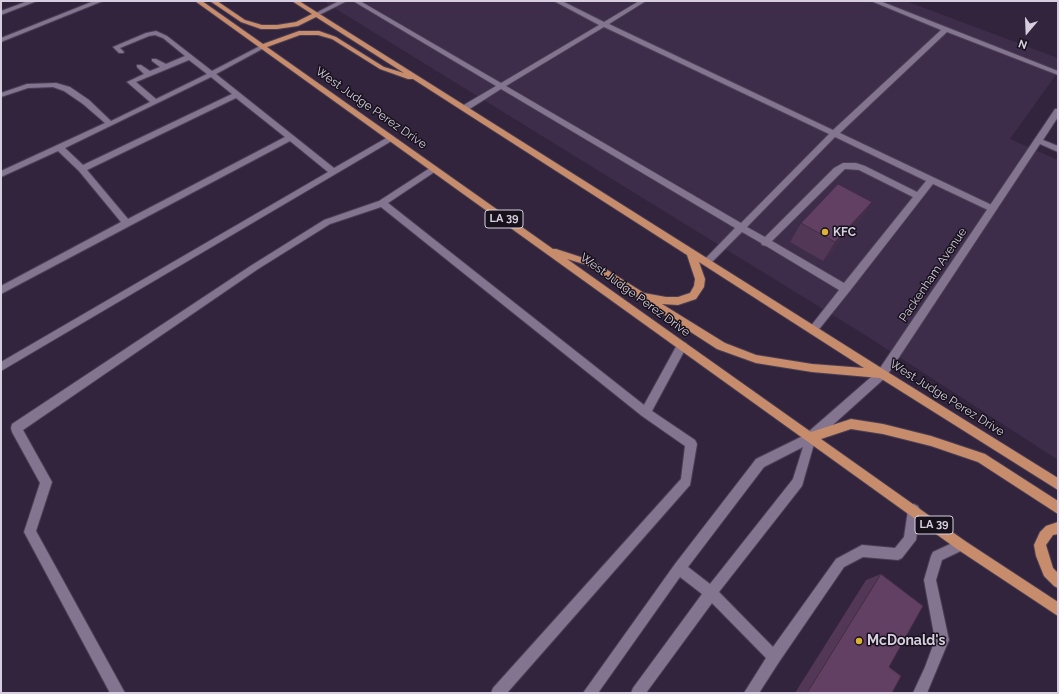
<!DOCTYPE html>
<html>
<head>
<meta charset="utf-8">
<style>
	body { margin:0 }
	#map { position:relative; width:1059px; height:694px; overflow:hidden; background:#32243d; font-family:Raleway,sans-serif }
	canvas { display:block }
	.frame { position:absolute; inset:0; border:2px solid #d7cfdf; pointer-events:none }
	.north { position:absolute; left:1007px; top:12px; width:40px; height:40px; -webkit-text-stroke:3px #17111c; paint-order:stroke; rotate:199deg; font-size:11px; font-weight:700; line-height:16px; text-align:center; color:#d7cfdf }
	.north::after { content:''; display:block; margin:auto; width:14px; height:18px; background:#d7cfdf; clip-path:polygon(50% 0,100% 100%,50% 72%,0 100%) }
</style>
</head>
<body>
<div id="map">
<canvas width="1059" height="694"></canvas>
<div class="frame"></div>
<div class="north">N</div>
</div>
<script>
const ctx = document.querySelector('canvas').getContext('2d');
ctx.lineJoin = 'round';
function fillPath(path, color) { ctx.fillStyle = color; ctx.fill(path, 'evenodd'); }
const poly = rows => new Path2D(rows.map(r => 'M' + r).join(''));
function strokePath(path, color, width, dash) { ctx.strokeStyle = color; ctx.lineWidth = width; ctx.lineCap = dash ? 'butt' : 'round'; ctx.setLineDash(dash || []); ctx.stroke(path); }
function write(font, color, halo, rows, align = 'center') {
  ctx.font = font + ' Raleway,sans-serif'; ctx.lineWidth = 3; ctx.setLineDash([]); ctx.textBaseline = 'middle'; ctx.strokeStyle = halo; ctx.fillStyle = color; for (const [text, x, y, turn = 0] of rows) {
    ctx.save(); ctx.translate(x, y); ctx.rotate((+turn || 0) * Math.PI / 180); ctx.textAlign = isNaN(turn) ? turn : align; if (halo) ctx.strokeText(text, 0, 0); ctx.fillText(text, 0, 0); ctx.restore();
  }
}
fillPath(poly([
	[323,1,906,1,1058,58,1058,72,1010,139,1058,160,1058,460,865,335]
]), '#3d2c4a');
const service = poly([
	[28,1,37,1,1,15,1,11,28,1],
	[94,1,103,1,1,42,1,38,94,1],
	[339,1,347,1,319,15,314,14,339,1],
	[353,1,360,1,501,83,599,25,554,1,562,1,604,22,639,1,646,1,609,24,833,130,941,30,871,1,880,1,1058,71,1058,75,947,32,840,133,996,207,997,209,993,212,990,211,933,184,849,292,816,333,813,334,810,333,808,330,810,327,839,290,766,246,762,245,761,243,742,232,710,264,704,264,702,262,704,260,735,228,501,89,468,110,462,110,462,106,496,86,353,1],
	[604,27,829,134,741,223,506,86,604,27],
	[835,137,926,181,917,192,865,166,856,163,843,163,834,168,765,237,747,227,835,137],
	[845,169,859,170,913,197,844,283,772,241,845,169],
	[156,31,167,36,212,71,260,46,264,46,264,48,216,74,334,168,388,137,391,137,395,139,1,371,1,362,328,172,290,141,1,294,1,286,121,222,79,171,58,151,1,177,1,171,105,123,83,104,64,91,53,87,28,88,1,97,1,93,27,84,56,83,70,87,89,100,111,121,150,102,127,82,144,74,137,67,137,65,141,65,150,71,160,67,152,61,152,59,156,59,166,64,185,56,163,38,155,35,149,36,120,48,124,52,123,53,119,53,113,47,146,33,156,31],
	[189,60,207,74,156,99,136,82,189,60],
	[211,77,232,94,83,165,65,148,211,77],
	[236,98,285,137,128,219,87,170,236,98],
	[433,166,437,169,436,171,388,203,644,405,678,343,682,342,686,343,687,346,652,411,695,440,697,444,690,485,507,693,491,693,493,688,681,479,685,446,642,416,381,207,330,224,258,269,23,430,52,482,36,531,125,693,110,693,24,532,40,483,12,432,11,428,12,424,252,265,324,220,379,201,433,166],
	[811,432,815,433,816,437,802,486,719,592,773,647,836,559,862,545,895,548,904,537,908,510,910,506,914,504,918,506,920,510,916,540,902,558,898,560,863,557,844,567,779,662,759,693,744,693,766,658,712,603,646,693,631,693,633,688,702,594,680,577,598,693,583,693,675,564,756,459,811,432],
	[803,447,793,479,710,584,688,567,764,467,803,447],
	[961,539,965,541,967,545,965,549,942,560,936,580,949,640,927,693,913,693,925,667,935,640,924,580,931,556,933,552,961,539]
]);
const minor = poly([
	[1055,109,1058,109,1058,117,1043,140,1058,146,1058,152,1040,144,886,377,815,441,811,442,807,441,806,437,807,433,878,371,1055,109]
]);
const primary = poly([
	[195,1,202,1,263,44,299,31,319,31,336,37,384,67,404,73,316,17,298,26,277,29,261,29,241,22,210,1,217,1,245,20,262,25,277,25,296,22,312,14,292,1,299,1,886,371,1058,478,1058,490,880,378,812,372,756,363,717,349,587,265,567,259,811,432,851,419,883,424,931,436,985,454,1058,501,1058,514,978,462,931,446,883,434,851,429,821,439,965,541,1058,602,1058,616,957,549,195,1],
	[300,35,318,35,332,39,380,69,408,79,413,79,687,255,695,279,694,286,690,293,678,297,666,297,644,293,593,261,556,249,553,249,267,47,300,35],
	[699,262,864,368,812,364,756,355,725,343,662,304,678,305,696,299,704,287,705,279,699,262],
	[1058,522,1058,534,1053,535,1046,545,1053,568,1058,573,1058,588,1054,586,1044,576,1036,556,1034,545,1040,532,1046,526,1058,522]
]);
strokePath(service, '#4b3f54', 2);
strokePath(minor, '#4b3f54', 2);
strokePath(primary, '#4b3f54', 2);
fillPath(service, '#837490');
fillPath(minor, '#837490');
fillPath(primary, '#c78c6b');
fillPath(poly([
	[872,202,859,221,823,261,790,242,801,223],
	[881,574,889,667,892,693,795,693,866,580]
]), '#533756');
fillPath(poly([
	[872,202,859,221,823,261,835,242]
]), '#442d46');
const building = poly([
	[838,184,872,202,835,242,801,223,838,184],
	[881,574,923,606,889,667,901,676,892,693,807,693,881,574]
]);
fillPath(building, '#614064');
strokePath(building, '#442d46', 1);
for (const [x, y, r, color] of [
	[825,232,4,"#dab333"],
	[859,641,4,"#dab333"]
]) { const dot = new Path2D(); dot.arc(x, y, r, 0, 2 * Math.PI); ctx.fillStyle = color; ctx.fill(dot); strokePath(dot, '#17111c', 1.5); }
for (const [x, y, w] of [
	[504,219,38],
	[934,525,38]
]) { const box = new Path2D(); box.roundRect(x - w / 2, y - 9, w, 18, 3); ctx.fillStyle = '#17111c'; ctx.fill(box); strokePath(box, '#d7cfdf', 1); }
write('bold 11px', '#d7cfdf', null, [
	["LA 39",504,219],
	["LA 39",934,525]
]);
write('12px', '#d7cfdf', '#17111c', [
	["West Judge Perez Drive",371,108,35],
	["Packenham Avenue",933,275,-56],
	["West Judge Perez Drive",635,295,36],
	["West Judge Perez Drive",947,398,32]
]);
write('bold 12px', '#d7cfdf', '#17111c', [
	["KFC",833,232]
], 'left');
write('bold 14px', '#d7cfdf', '#17111c', [
	["McDonald's",867,641]
], 'left');
</script>
</body>
</html>
